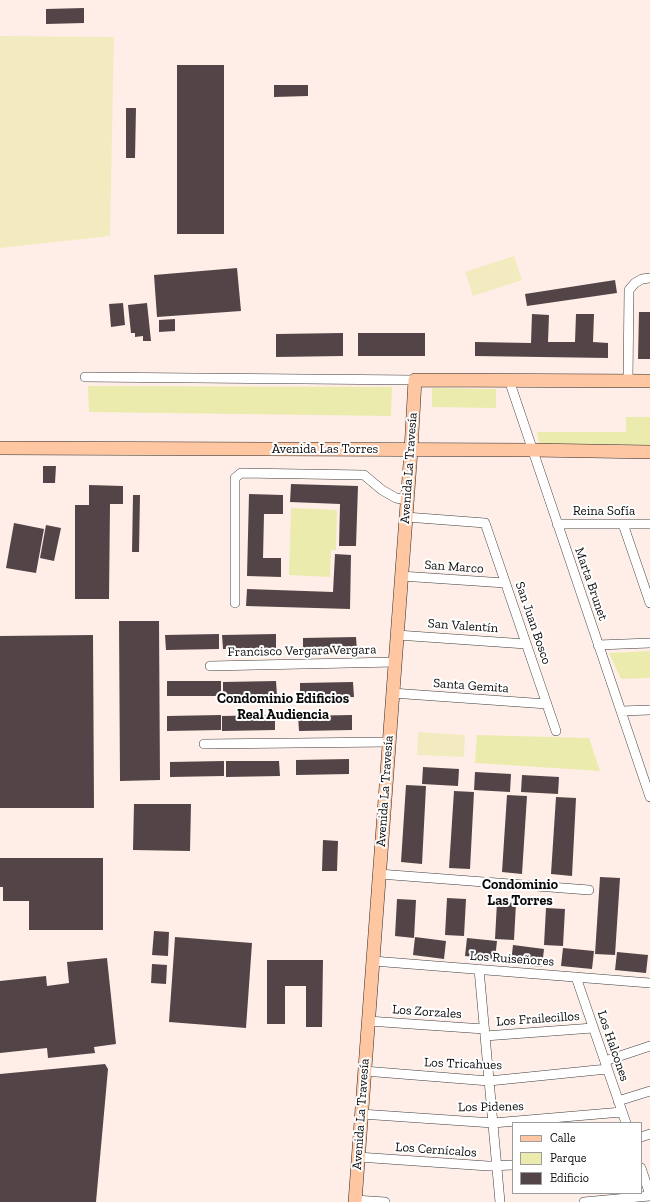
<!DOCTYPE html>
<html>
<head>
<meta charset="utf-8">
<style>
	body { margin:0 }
	#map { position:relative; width:650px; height:1202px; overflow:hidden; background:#ffeee7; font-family:"Zilla Slab",serif }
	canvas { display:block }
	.legend { position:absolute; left:512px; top:1122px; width:130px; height:72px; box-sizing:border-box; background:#fff; border:1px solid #9d9d9d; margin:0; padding:5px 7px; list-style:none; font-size:12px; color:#0a0a0a }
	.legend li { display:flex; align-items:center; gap:8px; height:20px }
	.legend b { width:20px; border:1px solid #9d9d9d }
</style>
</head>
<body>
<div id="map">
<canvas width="650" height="1202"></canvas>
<ul class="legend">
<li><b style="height:5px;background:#ffc6a2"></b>Calle</li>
<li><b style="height:11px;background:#ecebae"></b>Parque</li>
<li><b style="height:11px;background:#534547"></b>Edificio</li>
</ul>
</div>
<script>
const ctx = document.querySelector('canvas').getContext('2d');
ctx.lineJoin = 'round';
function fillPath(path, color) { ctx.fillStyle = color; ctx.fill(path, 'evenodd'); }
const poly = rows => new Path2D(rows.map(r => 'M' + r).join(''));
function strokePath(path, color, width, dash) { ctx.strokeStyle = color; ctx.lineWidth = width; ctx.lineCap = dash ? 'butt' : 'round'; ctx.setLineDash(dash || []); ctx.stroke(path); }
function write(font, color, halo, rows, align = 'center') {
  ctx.font = font + ' "Zilla Slab",serif'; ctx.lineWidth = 4; ctx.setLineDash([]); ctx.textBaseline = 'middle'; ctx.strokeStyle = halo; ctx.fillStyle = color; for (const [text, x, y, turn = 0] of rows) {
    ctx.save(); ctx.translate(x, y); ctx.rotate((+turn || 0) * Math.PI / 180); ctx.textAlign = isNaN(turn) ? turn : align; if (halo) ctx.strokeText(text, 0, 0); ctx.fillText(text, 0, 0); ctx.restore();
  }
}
fillPath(poly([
	[88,386,392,387,391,416,89,412],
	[432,388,496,389,496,408,432,407],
	[626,417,650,417,650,445,539,444,537,432,626,432],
	[291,508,337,510,336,550,331,550,330,577,289,575],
	[650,651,650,678,621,679,609,653],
	[477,735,589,738,600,771,475,763]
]), '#ecebae');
fillPath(poly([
	[0,36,114,37,110,236,0,248],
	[514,256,522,280,473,296,465,272],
	[418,732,465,735,464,757,417,755]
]), '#f3ebc0');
fillPath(poly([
	[84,8,84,23,46,24,46,9],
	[177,65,224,65,224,234,177,234],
	[274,85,308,85,308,96,274,97],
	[126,108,136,108,135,158,126,158],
	[237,268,241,311,157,317,154,275],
	[615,280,617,293,527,306,525,294],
	[123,303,125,325,111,327,109,304],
	[147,303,151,341,143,341,143,336,135,337,135,333,131,333,128,305],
	[639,312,650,312,650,359,638,359],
	[532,314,549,315,548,342,575,342,576,314,594,314,593,342,608,343,608,358,475,356,475,342,531,343],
	[175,319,175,331,159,332,159,320],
	[343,333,343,356,276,357,276,334],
	[358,333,425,333,425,356,358,356],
	[43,466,56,466,55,483,43,483],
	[291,484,358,486,356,546,339,546,340,504,290,502],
	[89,485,123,486,123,504,110,504,109,599,75,599,75,505,89,505],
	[249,494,283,495,283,514,264,514,263,558,281,558,281,577,247,576],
	[133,495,140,495,139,552,132,552],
	[14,523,44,529,36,573,6,568],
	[46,525,61,528,54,561,40,558],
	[335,554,351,555,350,609,246,606,247,589,333,592],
	[119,621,159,621,160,780,120,781],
	[219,634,219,649,166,650,165,635],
	[276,634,276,648,223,649,222,635],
	[93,635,94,808,0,808,0,636],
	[356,637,357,652,303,653,303,638],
	[167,681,221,681,221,696,167,696],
	[276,681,277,696,223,697,223,682],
	[353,682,354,697,300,698,300,683],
	[221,715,221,730,167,731,167,716],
	[275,715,275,730,222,731,222,716],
	[352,715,352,730,299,731,298,716],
	[349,759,349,774,296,775,296,760],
	[224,761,224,776,170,777,170,762],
	[226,761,279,761,280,776,226,777],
	[423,767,459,769,458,786,422,784],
	[475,772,511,774,510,792,474,790],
	[522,775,559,777,558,794,521,792],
	[406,785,426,786,422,864,401,862],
	[454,791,474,792,470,869,449,868],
	[507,795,527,796,522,874,502,872],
	[556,797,576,798,572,876,551,874],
	[134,804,191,804,190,851,133,850],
	[323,840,338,841,337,871,322,871],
	[0,858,103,858,103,930,29,930,29,901,3,901,3,887,0,887],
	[600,877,620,878,615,955,595,954],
	[447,898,466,899,464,936,445,935],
	[397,899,416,900,414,938,395,936],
	[497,902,516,903,514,940,495,939],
	[546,908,565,909,563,946,544,945],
	[154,931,169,932,168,956,152,955],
	[175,937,252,943,246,1028,169,1022],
	[415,937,446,941,444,959,413,955],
	[467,938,497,941,495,959,465,956],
	[513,945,544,949,542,967,511,963],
	[563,948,594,951,592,969,561,966],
	[617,952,648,955,646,973,615,970],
	[107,958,116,1044,94,1047,95,1053,48,1058,47,1048,0,1053,0,981,46,976,47,986,69,983,67,962],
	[267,960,323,960,322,1027,306,1027,306,986,285,986,285,1024,267,1024],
	[152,964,167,965,166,984,151,983],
	[105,1064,108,1069,96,1202,0,1202,0,1074]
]), '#534547');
const street = poly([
	[85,377,415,380],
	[509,380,650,797],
	[628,381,629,290,635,283,642,279,650,278],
	[406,517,485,523,556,731],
	[557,524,650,524],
	[623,524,650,603],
	[401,576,505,583],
	[235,603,235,478,241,473,364,475,382,490,396,498,407,500],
	[397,635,526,644],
	[598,645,650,643],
	[210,666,395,662],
	[392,693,547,704],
	[621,711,650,710],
	[204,744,389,742],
	[379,874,589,890],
	[373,961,650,983],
	[479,969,500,1202],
	[576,977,626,1123],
	[368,1021,484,1029],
	[485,1036,593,1028],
	[605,1061,650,1046],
	[364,1071,489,1081,607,1069],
	[618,1101,650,1091],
	[361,1114,493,1123,622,1112],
	[641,1137,650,1134],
	[358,1157,488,1166,513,1165],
	[641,1168,650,1195],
	[355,1200,385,1202],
	[584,1202,650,1196]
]);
const secondary = poly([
	[0,448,531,450,650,452],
	[355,1202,411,450,415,380,650,381]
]);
strokePath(street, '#3d3d3d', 10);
strokePath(secondary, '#2c2c2c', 14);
strokePath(street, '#fff', 9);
strokePath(secondary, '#ffc6a2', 13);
write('13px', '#0a0a0a', '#fff', [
	["Avenida Las Torres",325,449],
	["Avenida La Travesía",409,468,-86],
	["Reina Sofía",604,511],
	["San Marco",454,567,4],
	["Marta Brunet",591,584,71],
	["San Juan Bosco",533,623,71],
	["San Valentín",463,626,4],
	["Francisco Vergara Vergara",302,651,-1],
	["Santa Gemita",471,686,4],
	["Avenida La Travesía",385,791,-86],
	["Los Ruiseñores",512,959,4],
	["Los Zorzales",427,1012,4],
	["Los Frailecillos",538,1019,-4],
	["Los Halcones",613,1046,71],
	["Los Tricahues",463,1064,2],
	["Los Pidenes",491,1107,-1],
	["Avenida La Travesía",361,1114,-86],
	["Los Cernícalos",436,1150,4]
]);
write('bold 14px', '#0a0a0a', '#fff', [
	["Condominio Edificios",283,699],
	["Real Audiencia",283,715],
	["Condominio",520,885],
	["Las Torres",520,901]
]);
</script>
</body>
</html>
